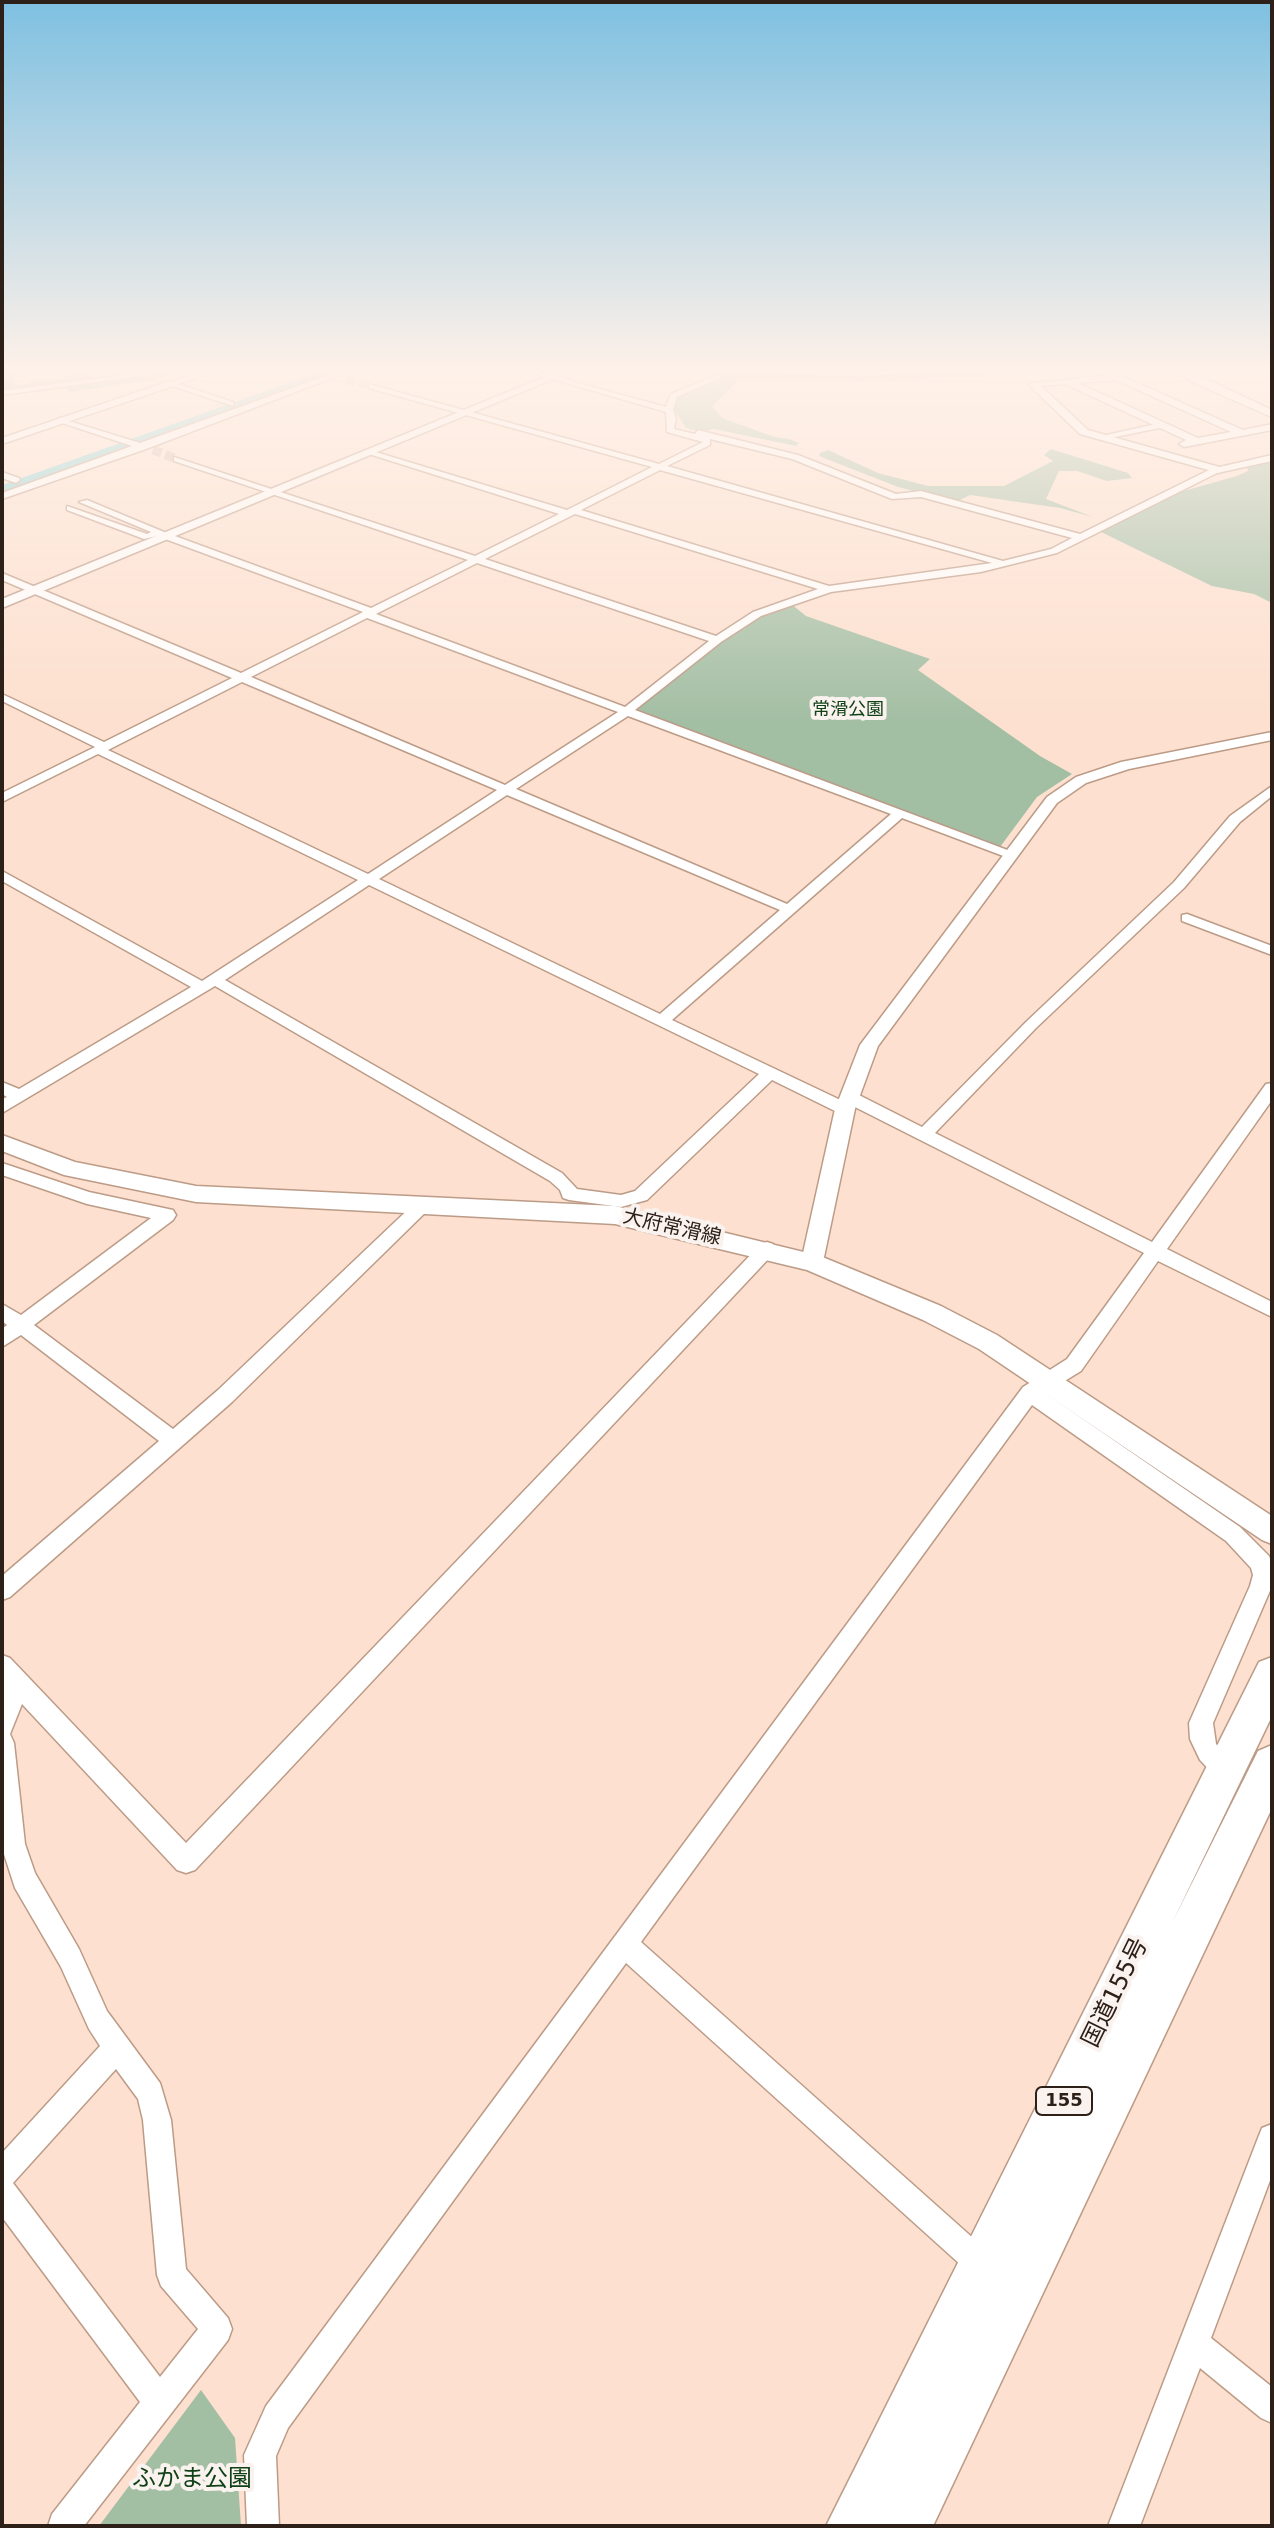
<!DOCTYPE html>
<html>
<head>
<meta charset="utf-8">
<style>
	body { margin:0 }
	#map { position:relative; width:1274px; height:2528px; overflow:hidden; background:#fde0cf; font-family:"DejaVu Sans",sans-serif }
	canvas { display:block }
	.frame { position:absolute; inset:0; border:4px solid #2d2018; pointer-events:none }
</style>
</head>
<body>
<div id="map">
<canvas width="1274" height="2528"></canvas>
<div class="frame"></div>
</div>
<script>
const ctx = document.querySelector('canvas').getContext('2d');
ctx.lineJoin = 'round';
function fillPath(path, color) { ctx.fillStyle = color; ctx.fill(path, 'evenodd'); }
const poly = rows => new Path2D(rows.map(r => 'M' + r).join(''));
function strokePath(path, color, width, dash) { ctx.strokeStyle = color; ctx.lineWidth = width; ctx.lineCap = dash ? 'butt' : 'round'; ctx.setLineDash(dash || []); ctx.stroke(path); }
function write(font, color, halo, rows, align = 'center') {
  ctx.font = font + ' "DejaVu Sans","Noto Sans JP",sans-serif'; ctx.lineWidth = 8; ctx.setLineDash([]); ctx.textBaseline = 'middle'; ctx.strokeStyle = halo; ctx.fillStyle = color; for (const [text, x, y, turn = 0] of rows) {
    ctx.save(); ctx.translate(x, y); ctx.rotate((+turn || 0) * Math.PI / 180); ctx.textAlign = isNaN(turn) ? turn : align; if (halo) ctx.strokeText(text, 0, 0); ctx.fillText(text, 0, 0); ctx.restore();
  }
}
fillPath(poly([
	[15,369,35,369,13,379,15,385,28,384,35,380,61,379,82,369,105,370,79,382,82,384,171,374,158,379,71,392,62,385,2,392,2,375],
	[685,369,829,377,1006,369,1009,375,892,380,740,379,712,406,722,418,774,437,789,439,799,443,796,446,714,429,701,432,686,428,672,406,675,397,721,375],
	[1051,449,1128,473,1132,478,1107,481,1077,471,1059,471,1046,499,1093,517,1060,508,970,495,956,502,898,487,819,456,820,453,828,450,878,473,928,486,1004,486,1053,461,1044,455],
	[1272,460,1272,603,1254,594,1212,586,1101,532,1180,492,1237,476,1248,471,1247,466],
	[790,603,806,616,930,659,918,670,1040,756,1072,774,1037,797,1000,847,634,711,745,624],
	[201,2390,235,2438,241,2526,99,2526]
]), '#a2bea3');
strokePath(poly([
	[512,369,533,374]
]), '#679c9d', 2);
fillPath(poly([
	[328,369,346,369,2,495,2,485,328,369]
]), '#80d1d6');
strokePath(poly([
	[346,379,372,386],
	[153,450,177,459]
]), '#d3baaa', 9, [9, 4]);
const minor = poly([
	[169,369,192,369,2,395,2,391,169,369],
	[208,369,220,369,178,384,233,402,233,406,166,384,208,369],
	[345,369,356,369,146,449,2,499,2,493,132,446,59,422,59,418,140,443,345,369],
	[518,369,558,374,574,382,666,407,671,394,722,373,722,377,677,397,673,410,676,418,674,429,695,434,698,430,798,455,896,494,921,491,1080,534,1211,469,1272,455,1272,461,1217,473,1057,553,981,572,831,592,761,616,721,642,635,710,1018,854,1016,857,1006,857,902,818,672,1020,851,1105,853,1109,851,1113,839,1113,772,1080,647,1200,621,1207,569,1200,563,1198,560,1190,550,1181,215,986,2,1113,2,1099,7,1097,2,1094,2,1082,19,1089,191,987,2,881,2,871,202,981,358,880,98,754,2,802,2,793,95,747,2,701,2,694,104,742,232,678,2,580,2,573,241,673,363,612,157,536,144,539,67,510,67,506,147,534,151,532,79,502,87,500,164,532,371,608,468,560,174,461,174,457,475,556,559,514,369,454,369,450,567,510,652,467,369,388,369,384,659,464,703,442,667,432,666,412,518,369],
	[710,439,792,459,892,499,921,497,1072,538,1051,549,1003,561,667,466,710,445,710,439],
	[660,470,992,563,829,586,581,510,660,470],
	[575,514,818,589,753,612,716,636,485,559,575,514],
	[477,563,709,641,625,707,376,614,477,563],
	[367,618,618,712,505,785,251,677,367,618],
	[242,682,497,790,368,874,108,750,242,682],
	[628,716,891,814,787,904,516,789,628,716],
	[507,795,780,910,660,1014,379,879,507,795],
	[369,885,656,1024,759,1074,635,1191,621,1195,577,1189,562,1173,225,980,369,885],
	[1161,423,1164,427,1101,440,1097,437,1161,423],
	[2,472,19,478,20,480,16,483,2,478,2,472],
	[1272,786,1272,796,1240,822,1184,888,1036,1028,935,1133,1152,1242,1266,1084,1272,1083,1272,1100,1167,1249,1272,1302,1272,1317,1158,1261,1081,1371,1045,1393,1240,1527,1269,1556,1272,1564,1272,1586,1213,1723,1216,1744,1234,1763,1238,1771,1234,1779,1226,1783,1218,1779,1200,1760,1190,1739,1189,1723,1250,1586,1253,1575,1251,1568,1226,1541,1032,1405,641,1942,992,2255,997,2265,992,2275,982,2280,972,2275,626,1963,288,2428,276,2456,279,2526,247,2526,244,2455,266,2406,1023,1387,1067,1359,1144,1253,845,1102,843,1098,845,1094,857,1094,922,1127,1026,1022,1174,882,1230,816,1272,786],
	[1187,914,1272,946,1272,955,1182,921,1182,915,1187,914],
	[2,1163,89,1192,173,1210,176,1215,173,1220,34,1325,173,1429,218,1390,417,1201,429,1201,432,1206,232,1402,10,1597,2,1600,2,1576,159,1441,21,1335,2,1347,2,1329,7,1325,2,1321,2,1304,21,1315,151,1218,87,1204,2,1175,2,1163],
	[767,1242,773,1244,776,1249,773,1254,195,1870,186,1873,177,1870,22,1704,10,1734,14,1743,25,1844,35,1873,79,1949,107,2011,160,2083,171,2120,186,2269,228,2318,232,2329,228,2340,84,2526,48,2526,52,2514,140,2402,2,2217,2,2153,100,2046,89,2029,61,1967,15,1888,2,1848,2,1655,10,1658,186,1843,761,1244,767,1242],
	[116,2069,138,2099,143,2120,157,2275,161,2286,198,2329,160,2377,13,2183,116,2069],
	[1272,2124,1272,2175,1211,2338,1272,2387,1272,2423,1261,2418,1200,2368,1140,2526,1108,2526,1258,2138,1262,2128,1272,2124]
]);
const tertiary = poly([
	[564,369,577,369,2,608,2,599,564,369],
	[737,369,863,371,942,369,863,377,742,372,737,369],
	[1173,369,1185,369,1272,410,1272,417,1192,382,1173,369],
	[1117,374,1243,430,1272,424,1272,430,1184,447,1179,444,1186,440,1065,384,1041,386,1088,430,1223,468,1224,470,1219,473,1080,434,1028,384,1117,374],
	[1116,380,1231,432,1198,438,1078,383,1116,380],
	[170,381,173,386,2,444,2,438,170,381],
	[1272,732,1272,740,1129,769,1086,783,1057,803,878,1046,855,1109,823,1262,820,1268,812,1270,804,1268,801,1262,835,1109,860,1045,1047,797,1076,777,1121,762,1272,732]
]);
const secondary = poly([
	[2,1135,75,1162,196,1186,615,1206,820,1256,941,1306,997,1335,1272,1516,1272,1544,1262,1540,979,1349,923,1320,807,1270,615,1224,196,1202,64,1175,2,1151,2,1135]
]);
const trunk = poly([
	[1272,1657,1272,1716,1172,1923,1258,1751,1272,1745,1272,1808,933,2526,826,2526,1259,1662,1272,1657]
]);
strokePath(minor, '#bc9b87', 3);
strokePath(tertiary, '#bc9b87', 3);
strokePath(secondary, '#bc9b87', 3);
strokePath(trunk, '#bc9b87', 3);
fillPath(minor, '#fff');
fillPath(tertiary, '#fff');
fillPath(secondary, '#fff');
fillPath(trunk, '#fff');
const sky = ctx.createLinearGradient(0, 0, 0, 723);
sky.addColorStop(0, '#7ec0e1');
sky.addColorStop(0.51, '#fef1e9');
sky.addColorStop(1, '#fef1e900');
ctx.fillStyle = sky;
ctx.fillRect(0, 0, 1274, 723);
write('18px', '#0f4016', '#f9f2ee', [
	["常滑公園",848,710]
]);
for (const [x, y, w] of [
	[1064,2101,56]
]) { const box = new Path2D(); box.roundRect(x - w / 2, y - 14, w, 28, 6); ctx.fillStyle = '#f9f2ee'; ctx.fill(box); strokePath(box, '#2d2018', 2); }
write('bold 18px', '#2d2018', null, [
	["155",1064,2101]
]);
write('20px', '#2d2018', '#f9f2ee', [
	["大府常滑線",672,1228,13]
]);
write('24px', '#2d2018', '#f9f2ee', [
	["国道155号",1116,1993,-64]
]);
write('24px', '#0f4016', '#f9f2ee', [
	["ふかま公園",192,2480]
]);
</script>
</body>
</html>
